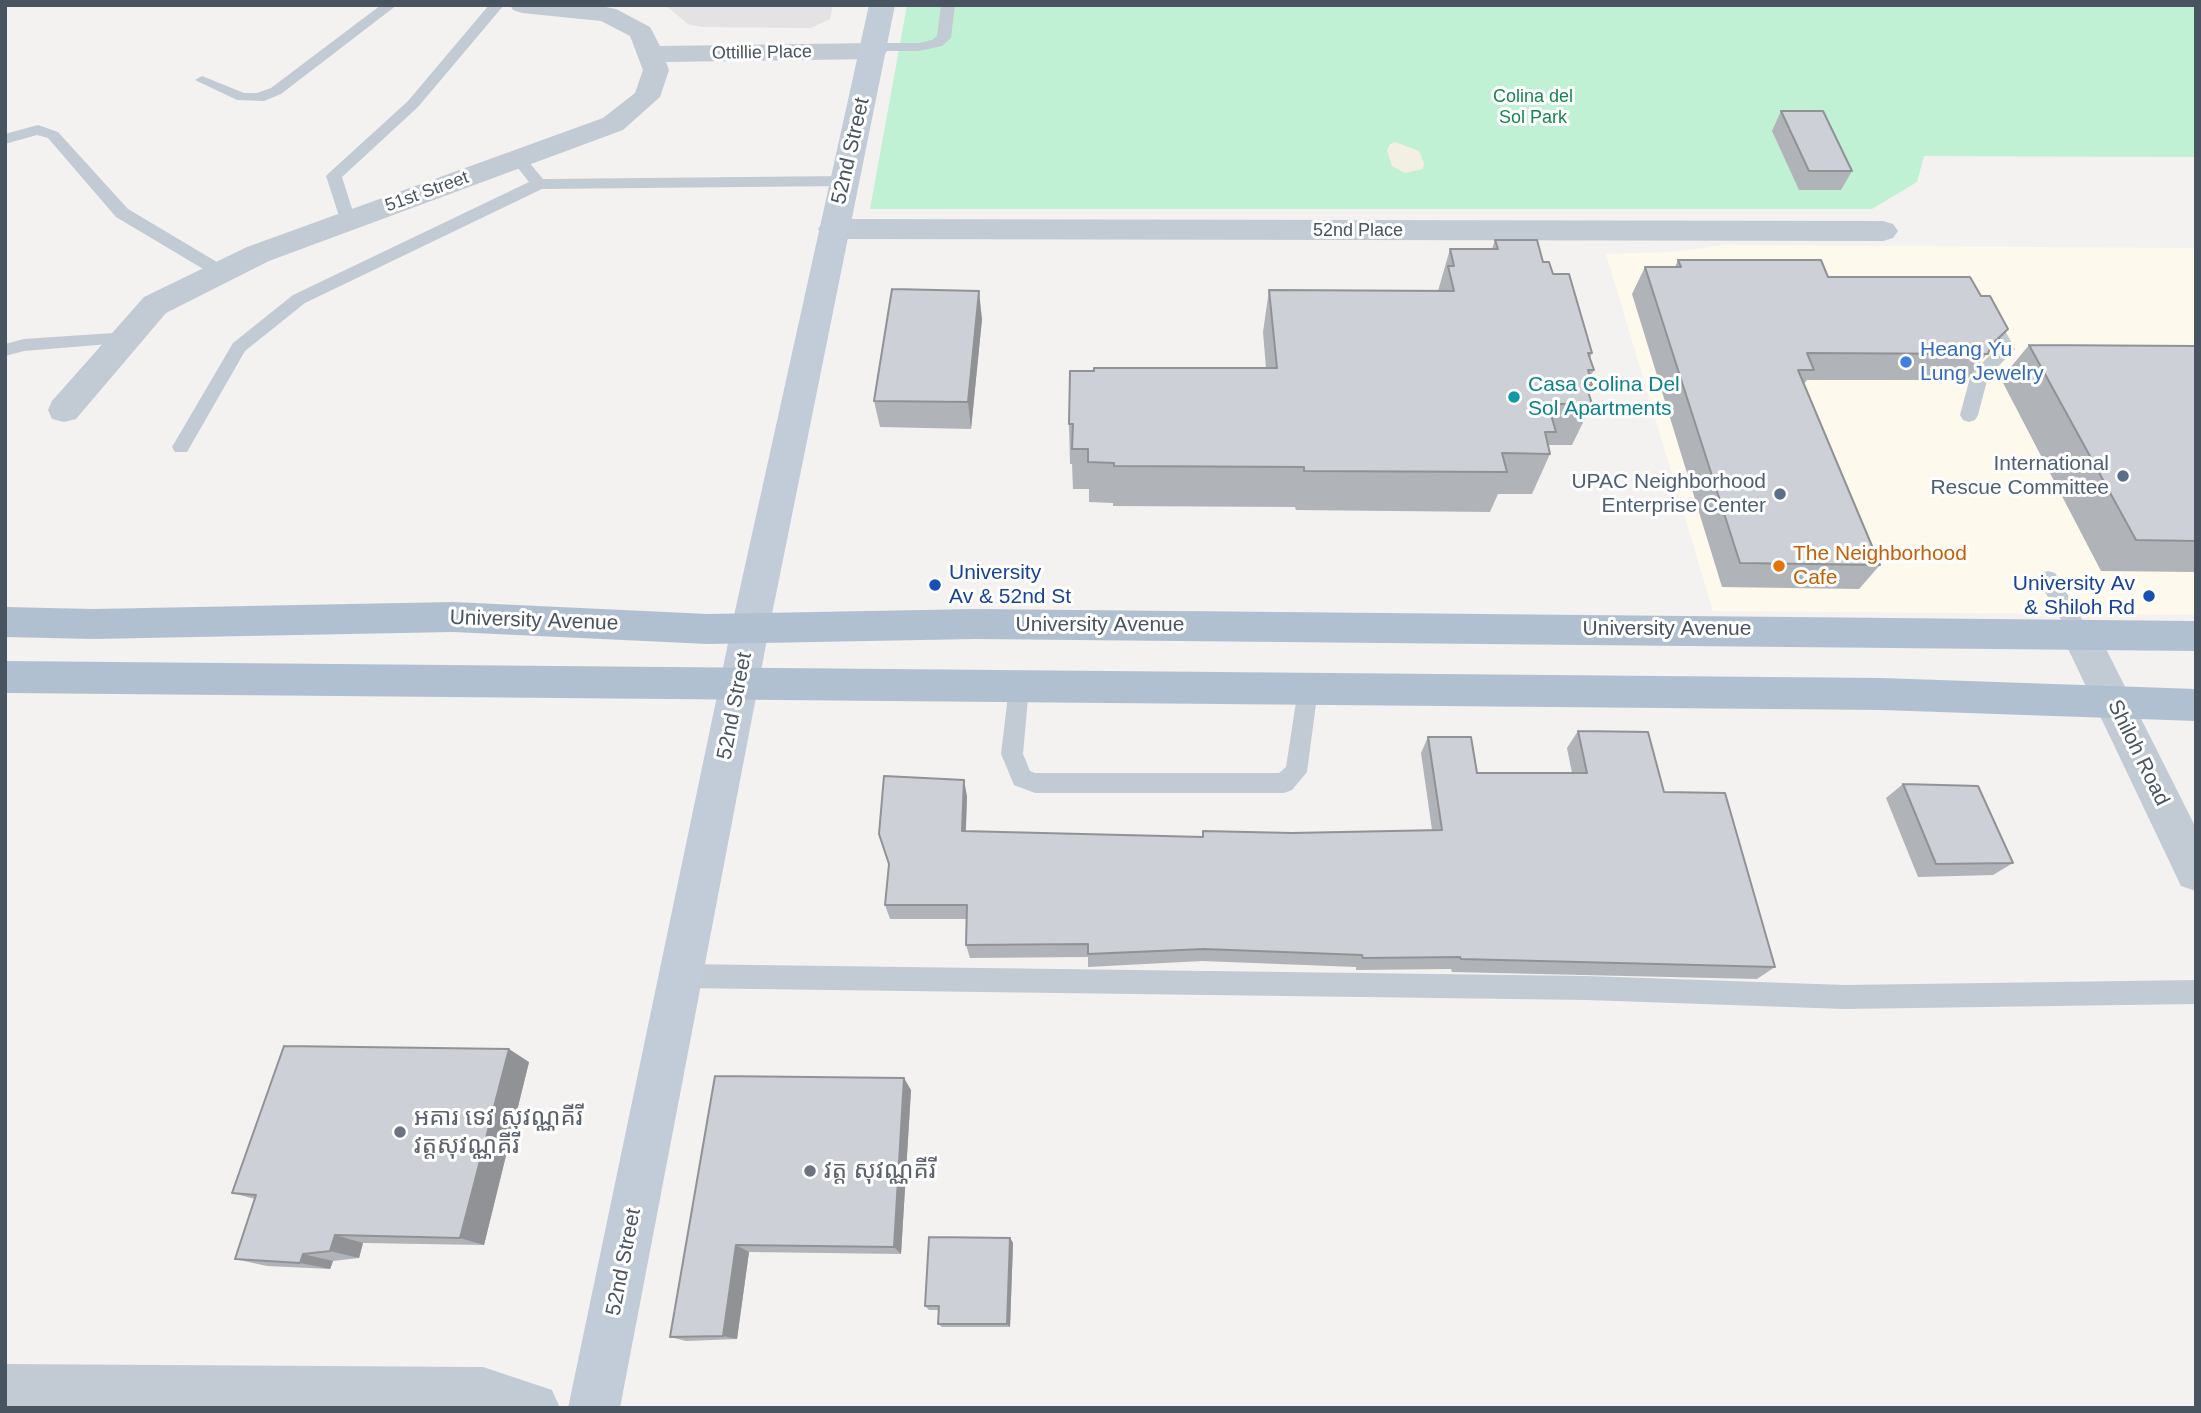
<!DOCTYPE html>
<html>
<head>
<meta charset="utf-8">
<style>
	body { margin:0 }
	#map { position:relative; width:2201px; height:1413px; overflow:hidden; background:#f4f1f1; font-family:Arial,sans-serif }
	canvas { display:block }
	.frame { position:absolute; inset:0; border:7px solid #485460; pointer-events:none }
</style>
</head>
<body>
<div id="map">
<canvas width="2201" height="1413"></canvas>
<div class="frame"></div>
</div>
<script>
const ctx = document.querySelector('canvas').getContext('2d');
ctx.lineJoin = 'round';
function fillPath(path, color) { ctx.fillStyle = color; ctx.fill(path, 'evenodd'); }
const poly = rows => new Path2D(rows.map(r => 'M' + r).join(''));
function strokePath(path, color, width, dash) { ctx.strokeStyle = color; ctx.lineWidth = width; ctx.lineCap = dash ? 'butt' : 'round'; ctx.setLineDash(dash || []); ctx.stroke(path); }
function write(font, color, halo, rows, align = 'center') {
  ctx.font = font + ' Arial,"Noto Sans Khmer",sans-serif'; ctx.lineWidth = 6; ctx.setLineDash([]); ctx.textBaseline = 'middle'; ctx.strokeStyle = halo; ctx.fillStyle = color; for (const [text, x, y, turn = 0] of rows) {
    ctx.save(); ctx.translate(x, y); ctx.rotate((+turn || 0) * Math.PI / 180); ctx.textAlign = isNaN(turn) ? turn : align; if (halo) ctx.strokeText(text, 0, 0); ctx.fillText(text, 0, 0); ctx.restore();
  }
}
fillPath(poly([
	[1725,245,2196,248,2196,615,1713,611,1606,254,1672,252]
]), '#fdf9ec');
fillPath(poly([
	[665,5,833,5,830,19,811,28,702,27,688,24]
]), '#e5e2e3');
fillPath(poly([
	[907,5,2196,5,2196,157,1924,156,1917,182,1872,209,870,209]
]), '#c0f1d5');
fillPath(poly([
	[1395,142,1419,151,1424,163,1423,169,1405,173,1392,166,1387,150,1390,144]
]), '#f4efe3');
fillPath(poly([
	[381,5,397,5,281,94,264,101,237,100,195,80,202,76,244,93,257,93,271,88,381,5],
	[489,5,504,5,418,107,342,177,356,221,354,225,342,225,326,176,329,173,408,101,489,5],
	[941,5,955,5,951,38,942,46,919,51,875,51,868,47,875,43,919,43,932,40,937,36,941,5],
	[38,125,58,132,128,209,227,268,229,272,227,276,215,276,116,217,48,138,37,135,5,144,5,134,38,125],
	[518,153,523,155,543,179,844,176,852,181,844,186,542,189,305,303,245,351,187,452,175,452,172,447,233,343,293,295,529,182,510,158,518,153],
	[1987,306,1993,308,2015,349,1988,377,1978,415,1975,420,1969,422,1963,420,1960,415,1971,374,1997,348,1979,312,1987,306],
	[128,332,137,338,134,342,24,351,5,356,5,344,24,339,128,332],
	[2048,571,2055,573,2087,628,2090,634,2087,640,2080,642,2073,640,2041,585,2038,579,2041,573,2048,571],
	[1019,678,1026,681,1029,687,1023,754,1030,771,1035,773,1279,773,1286,767,1298,689,1301,683,1308,680,1315,683,1318,689,1307,772,1292,790,1284,793,1035,793,1014,785,1001,754,1009,687,1012,681,1019,678],
	[681,964,1587,976,1845,985,2196,980,2196,1004,1845,1009,1587,1000,681,988,673,984,669,976,673,968,681,964]
]), '#c2cbd3');
fillPath(poly([
	[510,5,596,5,616,9,650,27,660,46,874,43,883,45,887,51,883,57,874,59,666,62,669,70,660,97,623,130,269,261,166,313,76,419,64,422,52,419,48,410,52,401,144,297,247,247,603,118,635,93,643,70,630,36,601,21,522,13,513,10,510,5],
	[833,219,1883,221,1893,224,1898,231,1893,238,1883,241,833,239,823,236,818,229,823,222,833,219],
	[2080,619,2093,623,2196,828,2196,891,2181,886,2061,634,2067,623,2080,619],
	[5,1364,483,1367,552,1390,560,1408,5,1408,5,1364]
]), '#c2cbd3');
fillPath(poly([
	[869,5,895,5,769,629,620,1408,568,1408,731,629,869,5]
]), '#c2ccd8');
fillPath(poly([
	[453,602,708,614,975,609,2196,621,2196,651,975,639,708,644,453,632,93,639,5,637,5,607,93,609,453,602],
	[5,661,1882,678,2196,689,2196,721,1882,710,5,693,5,661]
]), '#b1c0d0');
fillPath(poly([
	[1781,111,1852,171,1841,190,1799,190,1772,131],
	[1495,240,1543,262,1553,274,1592,353,1590,358,1594,370,1590,377,1592,385,1589,393,1592,404,1572,445,1549,445,1549,447,1550,454,1532,494,1498,494,1490,512,1296,510,1295,507,1113,506,1113,503,1089,502,1089,489,1073,489,1072,464,1070,464,1069,424,1266,368,1263,332,1269,290,1438,291,1450,249,1492,249],
	[1678,260,1828,277,1989,351,1967,380,1807,380,1804,384,1880,565,1859,589,1722,587,1632,294,1645,267,1675,267],
	[982,319,971,429,880,427,874,401],
	[2029,345,2196,346,2196,572,2101,571,2001,379],
	[1578,731,1664,792,1775,967,1757,979,1452,972,1451,969,1356,970,1356,967,1202,961,1088,967,1088,957,970,958,966,945,966,919,890,919,885,905,967,796,966,831,1202,837,1203,831,1292,833,1432,830,1421,753,1428,737,1477,773,1572,773,1567,748],
	[1903,784,2013,863,1993,875,1918,877,1886,798],
	[529,1062,484,1245,363,1243,359,1258,333,1261,330,1269,267,1266,235,1259,255,1199,232,1193],
	[715,1076,911,1090,901,1254,749,1252,737,1339,686,1341,670,1337],
	[1010,1238,1013,1243,1010,1327,942,1327,938,1324,939,1310,929,1310,925,1306]
]), '#b0b3b8');
fillPath(poly([
	[979,291,982,319,971,429,968,402],
	[2008,329,1987,354,1991,345],
	[964,780,967,796,965,846,962,831],
	[509,1049,529,1062,484,1245,460,1238],
	[904,1078,911,1090,901,1254,894,1247],
	[335,1235,363,1243,359,1258,330,1251],
	[1010,1238,1013,1243,1010,1327,1007,1324],
	[736,1245,749,1252,737,1339,723,1336],
	[303,1254,333,1261,330,1269,300,1263]
]), '#909296');
const building = poly([
	[1781,111,1823,111,1852,171,1809,171,1781,111],
	[1495,240,1537,240,1543,262,1549,262,1553,274,1569,274,1592,353,1588,353,1594,370,1588,370,1592,385,1586,385,1592,404,1548,404,1556,432,1545,432,1550,454,1502,453,1507,472,1304,471,1304,467,1114,466,1114,463,1088,462,1088,449,1072,449,1073,424,1069,424,1070,371,1094,371,1094,368,1277,368,1269,290,1454,291,1448,266,1454,266,1450,249,1498,249,1495,240],
	[1678,260,1821,260,1828,277,1970,277,1981,296,1990,296,2008,329,1991,345,1988,354,1807,353,1814,370,1798,370,1880,565,1740,563,1645,267,1681,267,1678,260],
	[892,289,979,291,968,402,874,401,892,289],
	[2029,345,2196,346,2196,541,2136,540,2029,345],
	[1578,731,1648,732,1664,792,1725,793,1775,967,1461,959,1460,957,1363,958,1362,955,1204,949,1088,954,1088,944,966,945,967,905,885,905,889,864,879,834,884,776,964,780,962,831,1203,837,1203,831,1292,833,1442,830,1428,737,1471,737,1477,773,1587,773,1578,731],
	[1903,784,1978,786,2013,863,1936,864,1903,784],
	[284,1046,509,1049,460,1238,335,1235,330,1251,303,1254,300,1263,235,1259,256,1195,232,1193,284,1046],
	[715,1076,904,1078,894,1247,736,1245,723,1336,670,1337,715,1076],
	[929,1237,1010,1238,1007,1324,938,1324,939,1306,925,1306,929,1237]
]);
fillPath(building, '#cdd0d6');
strokePath(building, '#909296', 2);
for (const [x, y, r, color] of [
	[1906,362,7,"#3f7fe0"],
	[1514,397,7,"#0f9aa8"],
	[2123,476,7,"#5c6f8a"],
	[1780,494,7,"#5c6f8a"],
	[1779,566,7,"#e8710a"],
	[935,585,7,"#1a4fb4"],
	[2149,596,7,"#1a4fb4"],
	[400,1132,7,"#6b7280"],
	[810,1171,7,"#6b7280"]
]) { const dot = new Path2D(); dot.arc(x, y, r, 0, 2 * Math.PI); ctx.fillStyle = color; ctx.fill(dot); strokePath(dot, '#fff', 2.5); }
write('18px', '#485460', '#fff', [
	["Ottillie Place",762,53,-1],
	["51st Street",427,192,-20],
	["52nd Place",1358,231]
]);
write('18px', '#158551', '#fff', [
	["Colina del",1533,97],
	["Sol Park",1533,118]
]);
write('21px', '#485460', '#fff', [
	["52nd Street",851,151,-77],
	["University Avenue",534,621,2],
	["University Avenue",1100,625],
	["University Avenue",1667,629],
	["52nd Street",735,706,-79],
	["Shiloh Road",2138,753,64],
	["52nd Street",624,1262,-79]
]);
write('21px', '#366cbe', '#fff', [
	["Heang Yu",1920,350],
	["Lung Jewelry",1920,374]
], 'left');
write('21px', '#0d838f', '#fff', [
	["Casa Colina Del",1528,385],
	["Sol Apartments",1528,409]
], 'left');
write('21px', '#4e5e75', '#fff', [
	["International",2109,464],
	["Rescue Committee",2109,488],
	["UPAC Neighborhood",1766,482],
	["Enterprise Center",1766,506]
], 'right');
write('21px', '#c56008', '#fff', [
	["The Neighborhood",1793,554],
	["Cafe",1793,578]
], 'left');
write('21px', '#164399', '#fff', [
	["University",949,573],
	["Av & 52nd St",949,597],
	["University Av",2135,584,"right"],
	["& Shiloh Rd",2135,608,"right"]
], 'left');
write('24px', '#5b616d', '#fff', [
	["អគារ ទេវ សុវណ្ណគីរី",414,1118],
	["វត្តសុវណ្ណគីរី",414,1146],
	["វត្ត សុវណ្ណគីរី",824,1171]
], 'left');
</script>
</body>
</html>
